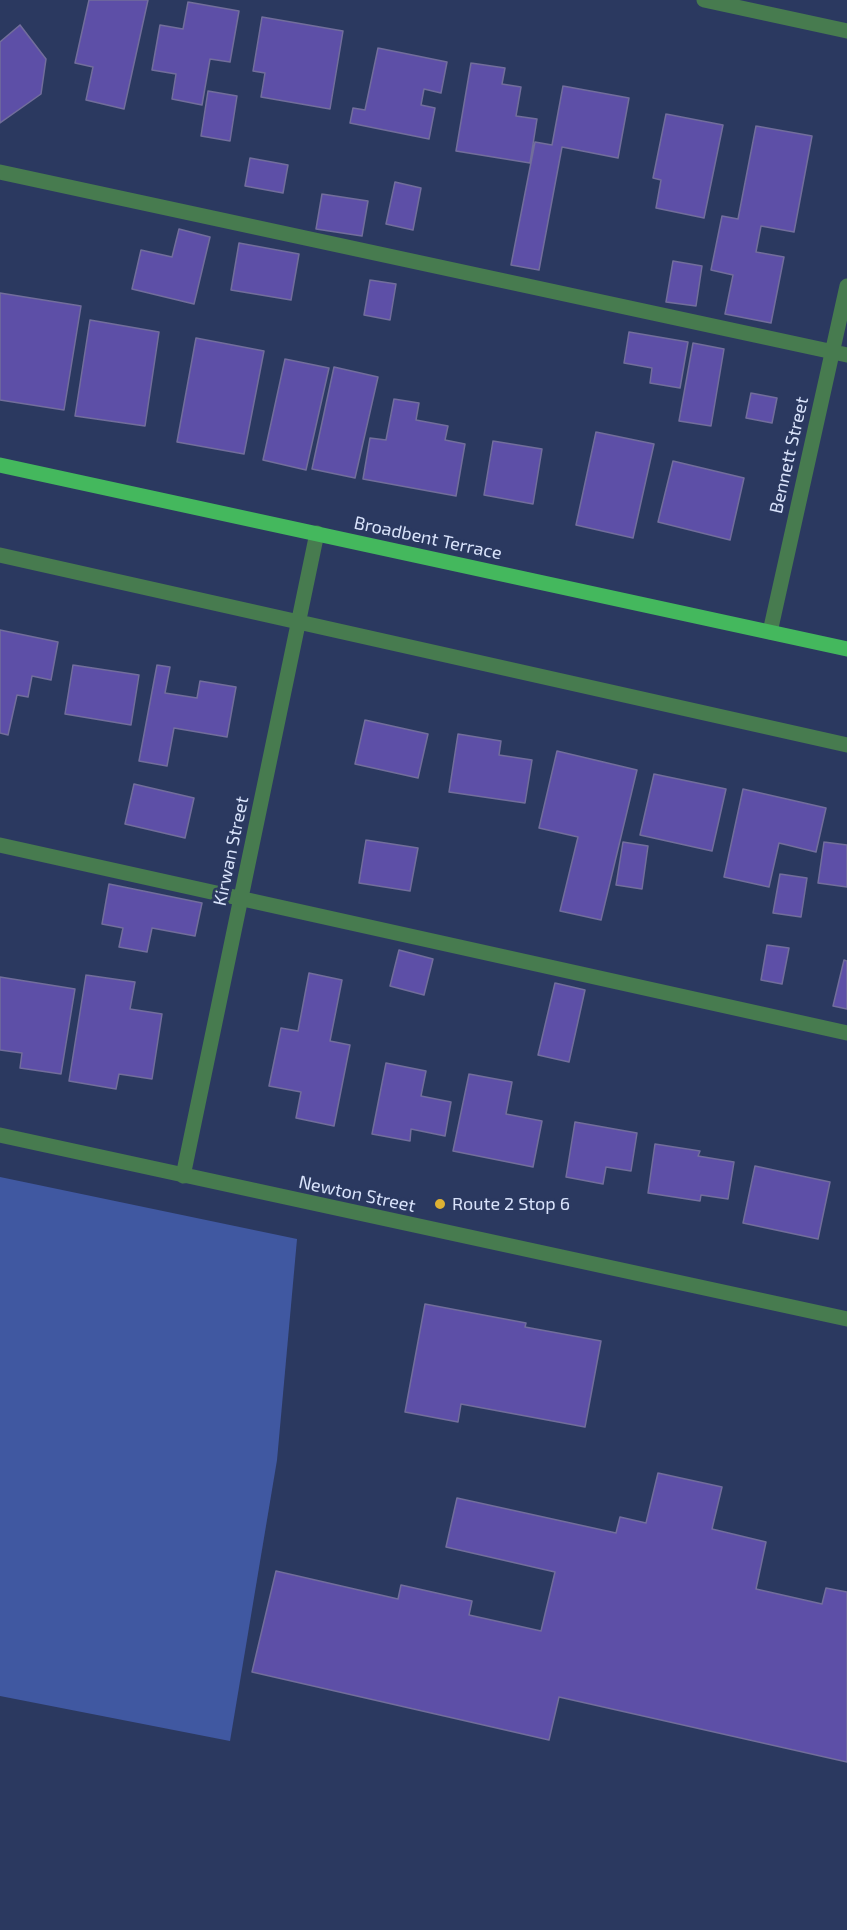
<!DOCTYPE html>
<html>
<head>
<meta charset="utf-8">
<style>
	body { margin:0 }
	canvas { display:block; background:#2b3960 }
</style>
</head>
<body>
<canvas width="847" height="1930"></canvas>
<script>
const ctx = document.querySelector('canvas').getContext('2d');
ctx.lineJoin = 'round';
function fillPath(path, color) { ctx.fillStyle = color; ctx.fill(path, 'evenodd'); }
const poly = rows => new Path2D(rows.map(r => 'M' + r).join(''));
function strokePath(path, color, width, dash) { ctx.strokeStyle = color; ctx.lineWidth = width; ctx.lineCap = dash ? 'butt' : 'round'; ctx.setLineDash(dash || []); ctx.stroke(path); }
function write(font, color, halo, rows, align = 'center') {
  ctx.font = font + ' "Exo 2",sans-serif'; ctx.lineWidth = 6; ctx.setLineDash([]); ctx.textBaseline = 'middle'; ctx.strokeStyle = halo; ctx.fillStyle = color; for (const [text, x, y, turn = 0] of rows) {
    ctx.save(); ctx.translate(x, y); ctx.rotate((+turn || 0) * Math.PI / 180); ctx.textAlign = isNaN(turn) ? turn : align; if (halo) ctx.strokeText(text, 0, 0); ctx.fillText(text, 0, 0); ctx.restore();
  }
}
fillPath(poly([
	[0,1177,297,1239,277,1460,230,1741,0,1696]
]), '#4058a1');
const building = poly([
	[89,0,148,0,124,109,86,100,93,67,75,63,89,0],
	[188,2,239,11,230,62,210,59,202,105,172,99,176,74,152,70,160,25,183,29,188,2],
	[262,17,343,31,330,109,261,97,265,73,253,71,262,17],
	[20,25,46,59,41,94,0,123,0,42,20,25],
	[378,48,447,62,441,93,424,89,421,105,435,108,429,139,350,123,353,108,365,110,378,48],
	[471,63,505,68,502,84,521,87,516,116,537,119,530,163,456,151,471,63],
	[563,86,629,98,618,158,562,147,539,270,511,265,535,142,552,145,563,86],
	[208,91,237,96,230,141,201,136,208,91],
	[666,114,723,125,704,218,656,208,661,180,653,178,666,114],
	[756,126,812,136,794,232,761,226,756,252,784,257,771,323,725,314,733,275,711,270,722,216,738,219,756,126],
	[250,158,288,165,283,193,245,186,250,158],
	[395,182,421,188,413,230,386,224,395,182],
	[322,194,368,201,362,236,316,229,322,194],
	[179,229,210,237,194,304,132,289,141,250,172,257,179,229],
	[239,243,299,254,291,300,231,290,239,243],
	[673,261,702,266,696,306,666,302,673,261],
	[370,280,396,284,390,320,364,315,370,280],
	[0,293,81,306,64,410,0,400,0,293],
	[90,320,159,332,145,426,75,416,90,320],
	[629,332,688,342,680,388,650,383,652,368,624,363,629,332],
	[196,338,264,351,244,454,177,442,196,338],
	[693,343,724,349,711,426,679,421,693,343],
	[285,359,329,368,306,470,263,460,285,359],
	[334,367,378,377,355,478,312,469,334,367],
	[751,393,777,398,772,423,746,418,751,393],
	[394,399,419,403,416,420,448,426,445,440,465,444,456,496,363,479,370,438,386,440,394,399],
	[596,432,654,444,633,538,576,525,596,432],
	[493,441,542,449,533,504,484,495,493,441],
	[673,461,744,478,730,540,658,522,673,461],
	[0,630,58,642,51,680,32,676,28,697,17,695,8,735,0,733,0,630],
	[73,665,139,675,131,725,65,714,73,665],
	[157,665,170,667,165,693,197,698,200,681,236,687,227,737,174,728,167,766,139,761,157,665],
	[365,720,428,734,418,778,355,764,365,720],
	[458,734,501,741,499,755,532,760,525,803,449,792,458,734],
	[557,751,637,770,601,920,560,911,578,837,539,828,557,751],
	[654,774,726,789,712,851,640,835,654,774],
	[134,784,194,798,185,838,125,824,134,784],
	[743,789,826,808,816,852,779,843,769,887,724,877,743,789],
	[366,840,418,848,410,891,359,883,366,840],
	[623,842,648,846,642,889,616,885,623,842],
	[824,842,847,845,847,887,818,883,824,842],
	[780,874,807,878,801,917,773,913,780,874],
	[109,884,202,903,195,936,152,928,147,952,119,947,123,928,102,924,109,884],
	[767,945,789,948,782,984,761,980,767,945],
	[399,950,433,959,424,995,390,986,399,950],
	[844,960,847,961,847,1009,833,1006,844,960],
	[309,973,342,980,330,1041,350,1045,334,1126,296,1118,301,1092,269,1086,281,1028,298,1031,309,973],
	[86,975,135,982,130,1009,162,1014,152,1079,119,1074,116,1089,69,1081,86,975],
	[0,977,75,989,61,1074,20,1068,22,1053,0,1050,0,977],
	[555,983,585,990,569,1062,538,1055,555,983],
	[386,1063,426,1071,421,1096,451,1102,445,1136,411,1129,410,1141,372,1134,386,1063],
	[469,1074,512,1082,506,1114,542,1121,533,1167,453,1151,469,1074],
	[575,1122,637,1133,631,1171,606,1167,603,1184,566,1177,575,1122],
	[655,1144,700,1151,698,1156,734,1162,728,1199,701,1195,700,1201,648,1193,655,1144],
	[755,1166,830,1182,818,1239,743,1223,755,1166],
	[425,1304,526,1323,525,1327,601,1341,585,1427,461,1404,458,1422,405,1412,425,1304],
	[658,1473,722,1487,712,1529,766,1542,756,1589,822,1604,826,1588,847,1592,847,1762,559,1697,549,1740,252,1672,276,1571,398,1599,401,1585,472,1601,469,1615,541,1631,555,1572,446,1547,457,1498,616,1533,620,1517,646,1523,658,1473]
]);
fillPath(building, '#5d4fa7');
strokePath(building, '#726e9c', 1.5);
strokePath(poly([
	[704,0,847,31],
	[0,172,847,355],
	[0,555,847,745],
	[770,632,847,286],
	[0,845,847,1033],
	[0,1135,847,1319],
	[183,1176,317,533]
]), '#477b4f', 15);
strokePath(poly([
	[0,465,847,649]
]), '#44b85d', 15);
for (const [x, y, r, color] of [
	[440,1204,6,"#deb133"]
]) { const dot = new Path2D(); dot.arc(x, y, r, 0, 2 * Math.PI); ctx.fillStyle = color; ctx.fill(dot); strokePath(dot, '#2b3960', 2); }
write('18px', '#d9e3fb', '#2b3960', [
	["Bennett Street",789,455,-77],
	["Broadbent Terrace",428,538,12],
	["Kirwan Street",231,851,-78],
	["Newton Street",357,1194,12]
]);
write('18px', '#d9e3fb', '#2b3960', [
	["Route 2 Stop 6",452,1204]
], 'left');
</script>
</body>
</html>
